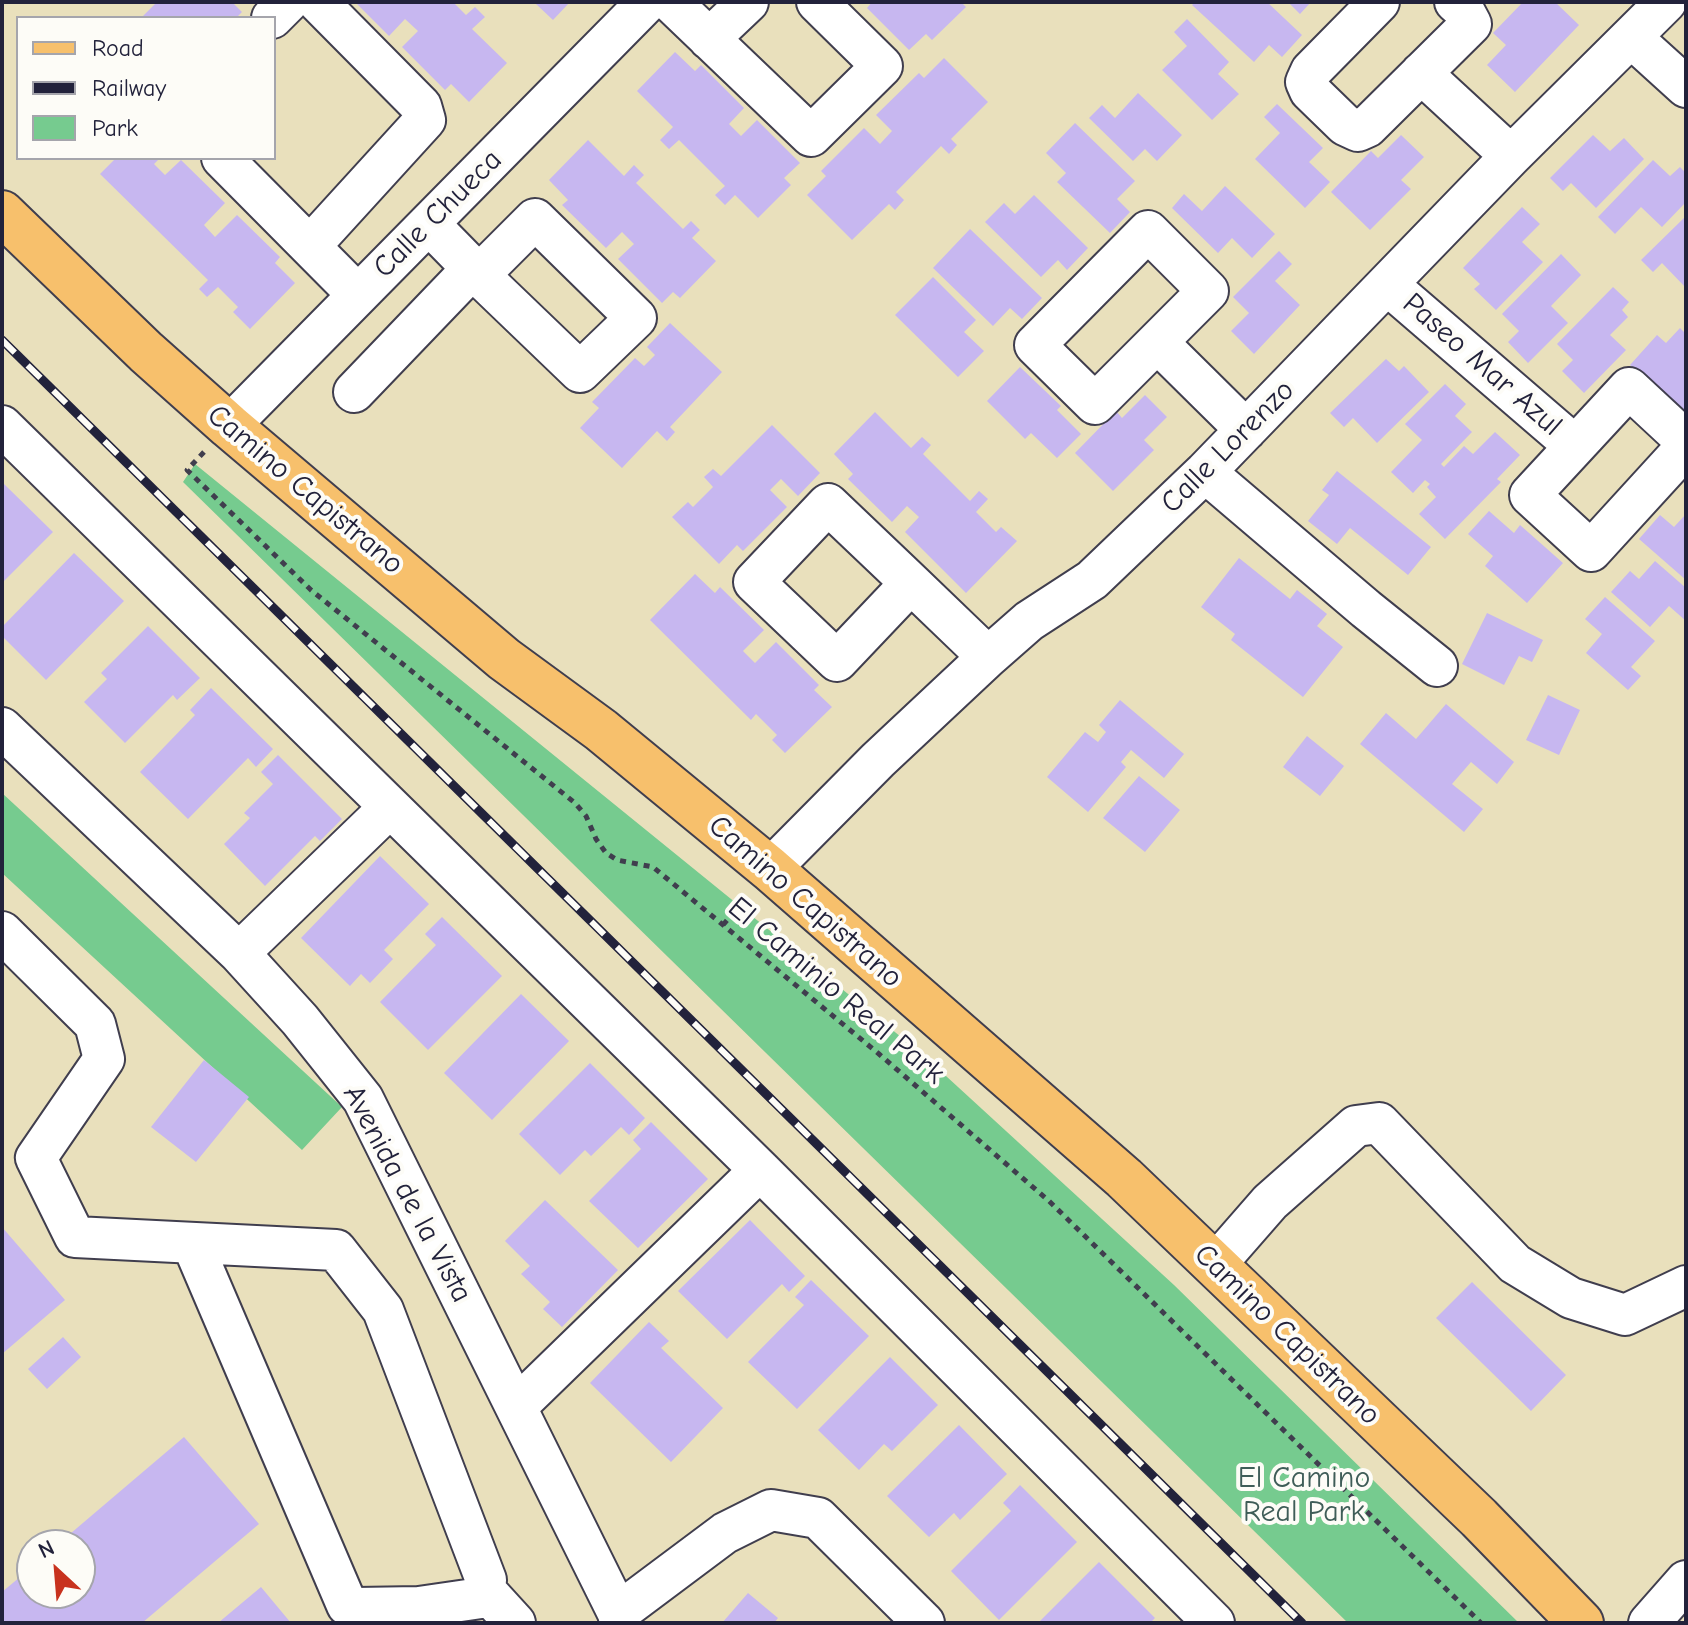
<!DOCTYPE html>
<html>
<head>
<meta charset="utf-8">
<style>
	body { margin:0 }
	#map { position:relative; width:1688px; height:1625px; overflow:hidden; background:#e9e0bc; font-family:"Comic Neue",sans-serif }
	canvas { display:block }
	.frame { position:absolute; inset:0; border:4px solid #22223b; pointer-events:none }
	.legend { position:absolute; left:16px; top:16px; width:260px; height:144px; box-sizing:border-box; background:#fdfcf7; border:2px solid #a5a5ac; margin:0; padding:10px 14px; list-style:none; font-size:24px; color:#22223b }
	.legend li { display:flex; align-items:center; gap:16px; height:40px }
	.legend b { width:40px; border:2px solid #a5a5ac }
	.north { position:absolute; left:16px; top:1529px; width:80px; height:80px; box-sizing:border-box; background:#fdfcf7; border:2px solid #a5a5ac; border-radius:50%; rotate:334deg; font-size:22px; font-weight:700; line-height:32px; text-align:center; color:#22223b }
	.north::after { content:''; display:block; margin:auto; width:28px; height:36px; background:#c8321e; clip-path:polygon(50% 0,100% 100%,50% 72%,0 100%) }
</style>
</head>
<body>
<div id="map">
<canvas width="1688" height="1625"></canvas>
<div class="frame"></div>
<ul class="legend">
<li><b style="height:10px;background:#f7c06c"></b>Road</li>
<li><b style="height:10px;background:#22223b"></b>Railway</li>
<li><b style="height:22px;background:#76cb8f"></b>Park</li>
</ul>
<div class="north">N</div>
</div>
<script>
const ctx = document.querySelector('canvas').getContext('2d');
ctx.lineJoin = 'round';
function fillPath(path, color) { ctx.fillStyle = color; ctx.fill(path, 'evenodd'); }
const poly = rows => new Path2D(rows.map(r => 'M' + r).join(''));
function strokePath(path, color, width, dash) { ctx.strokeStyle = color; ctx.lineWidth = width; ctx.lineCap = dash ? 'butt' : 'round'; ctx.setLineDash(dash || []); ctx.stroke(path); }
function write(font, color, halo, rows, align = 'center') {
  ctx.font = font + ' "Comic Neue",sans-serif'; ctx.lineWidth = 8; ctx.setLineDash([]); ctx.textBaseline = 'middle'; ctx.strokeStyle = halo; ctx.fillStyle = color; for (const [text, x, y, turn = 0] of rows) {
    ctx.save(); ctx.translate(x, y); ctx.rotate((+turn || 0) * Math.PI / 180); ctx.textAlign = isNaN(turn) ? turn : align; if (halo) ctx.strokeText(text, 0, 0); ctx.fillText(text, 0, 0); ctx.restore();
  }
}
fillPath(poly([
	[195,464,922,1054,1174,1285,1519,1623,1348,1623,183,482],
	[2,793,342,1107,302,1150,2,873]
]), '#76cb8f');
fillPath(poly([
	[157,2,232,2,242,12,236,18,141,18],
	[355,2,453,2,466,15,475,7,485,17,472,29,507,63,469,102,451,84,445,90,402,47,418,31,405,19,389,36],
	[538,2,570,2,553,20,536,4],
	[872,2,961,2,966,7,932,40,926,34,909,50,867,8],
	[1195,2,1267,2,1302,35,1282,57,1269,45,1254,62,1192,5],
	[1288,2,1311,2,1300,14],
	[1523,2,1555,2,1579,25,1515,92,1487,65,1506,45,1493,33],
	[1187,19,1229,62,1218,74,1239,94,1212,120,1162,70,1187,46,1174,32],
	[675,52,695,71,701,65,744,108,729,124,741,136,757,120,800,163,784,178,791,185,758,218,735,195,725,205,715,195,725,186,679,140,669,149,660,140,673,127,637,91],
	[944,58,988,102,951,139,957,145,949,154,941,146,896,192,904,200,895,210,889,204,852,240,807,195,826,176,821,171,864,128,880,144,892,131,876,115,919,73,924,78],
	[1138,93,1182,135,1157,161,1145,149,1133,161,1089,118,1102,105,1115,118],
	[1277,104,1323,148,1309,162,1330,182,1305,208,1255,159,1280,133,1264,117],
	[1075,123,1135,181,1117,199,1130,212,1110,233,1057,182,1066,173,1046,153],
	[1401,135,1424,157,1401,180,1411,189,1370,230,1331,192,1371,151,1378,158],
	[1593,135,1610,151,1624,138,1644,159,1596,208,1571,183,1563,191,1550,178],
	[588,140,624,176,634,165,644,175,636,183,683,229,691,221,700,230,692,238,716,261,680,298,673,292,662,303,618,259,634,244,622,232,606,248,562,205,568,200,549,180],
	[116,158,160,158,154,164,165,175,181,160,225,203,204,225,215,237,237,215,280,257,275,263,295,283,250,329,233,312,238,307,218,287,207,297,199,289,208,280,100,174],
	[1653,160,1670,176,1680,167,1686,173,1686,202,1662,227,1641,207,1615,234,1598,217],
	[1225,186,1275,234,1252,258,1232,238,1218,253,1172,208,1184,194,1202,211],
	[1034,195,1088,248,1067,270,1058,260,1041,277,985,222,1004,203,1015,214],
	[1522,207,1540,224,1522,242,1543,262,1496,310,1474,289,1480,284,1463,268],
	[1685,217,1686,218,1686,288,1662,263,1653,272,1641,260],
	[970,229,1042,298,1022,319,1010,308,993,326,933,268],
	[1279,251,1292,264,1275,281,1300,305,1254,354,1231,331,1249,313,1233,297],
	[1561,254,1581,275,1551,306,1568,323,1528,363,1508,342,1519,331,1502,314],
	[933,277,976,320,964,332,984,351,958,377,895,315],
	[1613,287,1629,302,1622,310,1628,317,1610,335,1626,350,1584,393,1562,371,1573,360,1557,344],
	[670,323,722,372,670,427,675,432,667,441,657,431,622,468,580,428,599,408,592,402,635,358,644,366,655,355,647,347],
	[1680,328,1686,334,1686,413,1630,365,1657,335,1666,343],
	[1386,359,1399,371,1404,366,1429,392,1377,443,1353,418,1344,427,1330,413],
	[1020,367,1061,406,1057,410,1081,434,1057,458,1031,433,1025,439,987,401],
	[1445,384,1466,404,1455,416,1472,432,1441,464,1444,467,1464,446,1473,454,1495,432,1520,455,1497,479,1501,482,1445,539,1419,514,1436,497,1427,487,1430,484,1425,480,1413,493,1391,472,1422,440,1405,424],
	[1145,395,1167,417,1144,440,1154,450,1113,491,1075,453,1116,411,1122,418],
	[875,412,911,448,922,437,931,445,923,454,970,501,979,491,988,499,976,512,996,532,1001,527,1017,541,966,593,905,532,919,517,907,506,892,522,848,479,853,474,834,454],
	[772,425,820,473,798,496,781,479,770,490,787,507,743,551,737,545,719,564,672,517,688,502,693,507,713,487,704,477,713,469,721,476],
	[1337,471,1431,547,1408,575,1350,528,1337,544,1308,521,1329,495,1322,490],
	[4,484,53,532,2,583,2,486],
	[1489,511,1514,533,1520,525,1563,563,1527,603,1485,566,1493,556,1468,534],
	[1686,514,1686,580,1639,539,1660,515,1674,527],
	[74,553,124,601,46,680,2,636,2,627],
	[1239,558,1290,599,1297,590,1327,614,1317,626,1343,647,1303,697,1231,640,1235,634,1201,607],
	[1655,561,1686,588,1686,621,1669,606,1650,627,1611,592,1630,571,1639,579],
	[695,574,715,593,720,587,764,630,743,651,755,663,776,642,819,685,814,690,832,707,785,753,772,740,777,735,756,714,751,720,650,620],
	[1605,597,1655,641,1631,667,1641,676,1628,690,1586,653,1602,634,1585,619],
	[1487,613,1543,640,1532,662,1519,656,1504,685,1462,664],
	[148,626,200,678,177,700,173,695,125,743,84,702,107,679,101,673],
	[211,688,273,749,256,767,248,758,188,819,140,772,195,715,190,710],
	[1548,695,1580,710,1559,755,1526,740],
	[1120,700,1184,754,1164,778,1131,750,1121,762,1126,767,1088,812,1047,777,1085,732,1098,742,1106,732,1099,725],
	[1446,704,1514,762,1497,784,1471,762,1452,784,1483,809,1464,832,1360,744,1386,713,1416,739],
	[1307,736,1344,766,1320,796,1283,767],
	[278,755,342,819,320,841,315,836,265,886,224,844,250,818,244,813,273,784,261,772],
	[1139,776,1180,810,1145,852,1103,818],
	[380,856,429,904,384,950,393,959,370,983,361,974,350,986,301,938],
	[442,917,502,976,428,1050,380,1002,436,945,425,934],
	[521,994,569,1041,492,1120,444,1073],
	[204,1060,249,1097,196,1162,151,1127],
	[590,1063,645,1118,629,1135,621,1127,591,1156,585,1150,560,1175,519,1134],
	[651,1122,708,1179,638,1248,589,1201,641,1149,633,1140],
	[545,1200,618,1270,562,1327,543,1309,550,1302,521,1274,530,1266,505,1241],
	[750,1220,805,1276,789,1292,782,1284,727,1339,678,1291],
	[2,1227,65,1300,2,1354],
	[811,1280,869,1336,797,1409,748,1362,804,1305,795,1297],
	[1472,1282,1566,1375,1531,1411,1436,1318],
	[649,1322,669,1341,661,1348,723,1408,671,1462,590,1383],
	[63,1337,81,1357,47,1389,28,1369],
	[890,1357,938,1405,892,1451,884,1444,859,1470,818,1430],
	[959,1425,1007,1474,960,1520,954,1513,929,1537,887,1496],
	[184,1437,259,1524,142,1623,2,1623,2,1592,32,1567,32,1593,80,1593,80,1545,57,1545],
	[1020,1485,1077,1542,999,1620,951,1571,1011,1511,1003,1503],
	[1099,1562,1155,1618,1150,1623,1038,1623],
	[261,1587,291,1623,218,1623],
	[748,1593,778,1618,774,1623,722,1623]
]), '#c7b7f0');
const minor = poly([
	[671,2,811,136,882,66,817,2],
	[1379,2,1311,71,1306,82,1310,91,1345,125,1358,131,1367,127,1471,24,1463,9,1455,2],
	[272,18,288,2],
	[1632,38,1686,87],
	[709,39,748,2],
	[1421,73,1511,156],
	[222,158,358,295],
	[429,224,479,275,580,372,636,318,535,219,479,275],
	[311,245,425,120,421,106,318,2],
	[1388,285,1575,446],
	[1157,342,1095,404,1035,345,1148,231,1208,291,1157,342,1246,430],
	[354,392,473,268],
	[2,426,760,1170,1214,1623],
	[229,426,647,2],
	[1686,441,1629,388,1530,495,1591,551,1686,447],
	[1205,472,1366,609,1437,666],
	[911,583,837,661,754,582,828,504,911,583,988,657],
	[2,728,239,953,300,1020,363,1099,618,1613,620,1623],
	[770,869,878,760,988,657,1029,621,1092,580,1205,472,1511,156,1666,2],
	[2,932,95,1024,104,1059,36,1158,75,1237,336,1250,383,1310,486,1580,481,1598,419,1607,356,1608,347,1605,192,1243],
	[239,953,389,808],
	[1215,1265,1270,1202,1356,1126,1379,1123,1515,1264,1571,1298,1625,1315,1686,1286],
	[516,1407,760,1170],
	[484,1589,515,1623],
	[618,1613,725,1533,771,1510,818,1518,924,1623],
	[1649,1623,1686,1581]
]);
const major = poly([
	[2,213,146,352,229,426,504,659,601,730,770,869,1124,1178,1479,1518,1581,1623]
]);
strokePath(minor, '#403e4e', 44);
strokePath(major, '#403e4e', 48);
strokePath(poly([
	[204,452,187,470,311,590,575,803,586,816,596,839,606,853,617,860,653,867,879,1054,1049,1201,1481,1623],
	[723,925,746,898]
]), '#403e4e', 5, [6, 6]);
strokePath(minor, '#fff', 40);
strokePath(major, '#f7c06c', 44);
const rail = poly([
	[2,340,1302,1623]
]);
strokePath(rail, '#22223b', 9);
strokePath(rail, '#fdfcf7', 6, [18]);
write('30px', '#22223b', '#fdfcf7', [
	["Calle Chueca",438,214,-45],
	["Paseo Mar Azul",1482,365,41],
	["Calle Lorenzo",1228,447,-45],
	["Camino Capistrano",305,490,40],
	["Camino Capistrano",805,902,41],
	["El Caminio Real Park",836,991,40],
	["Avenida de la Vista",407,1194,62],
	["Camino Capistrano",1287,1335,44]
]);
write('30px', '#3f5d58', '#fdfcf7', [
	["El Camino",1304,1479],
	["Real Park",1304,1513]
]);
</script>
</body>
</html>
